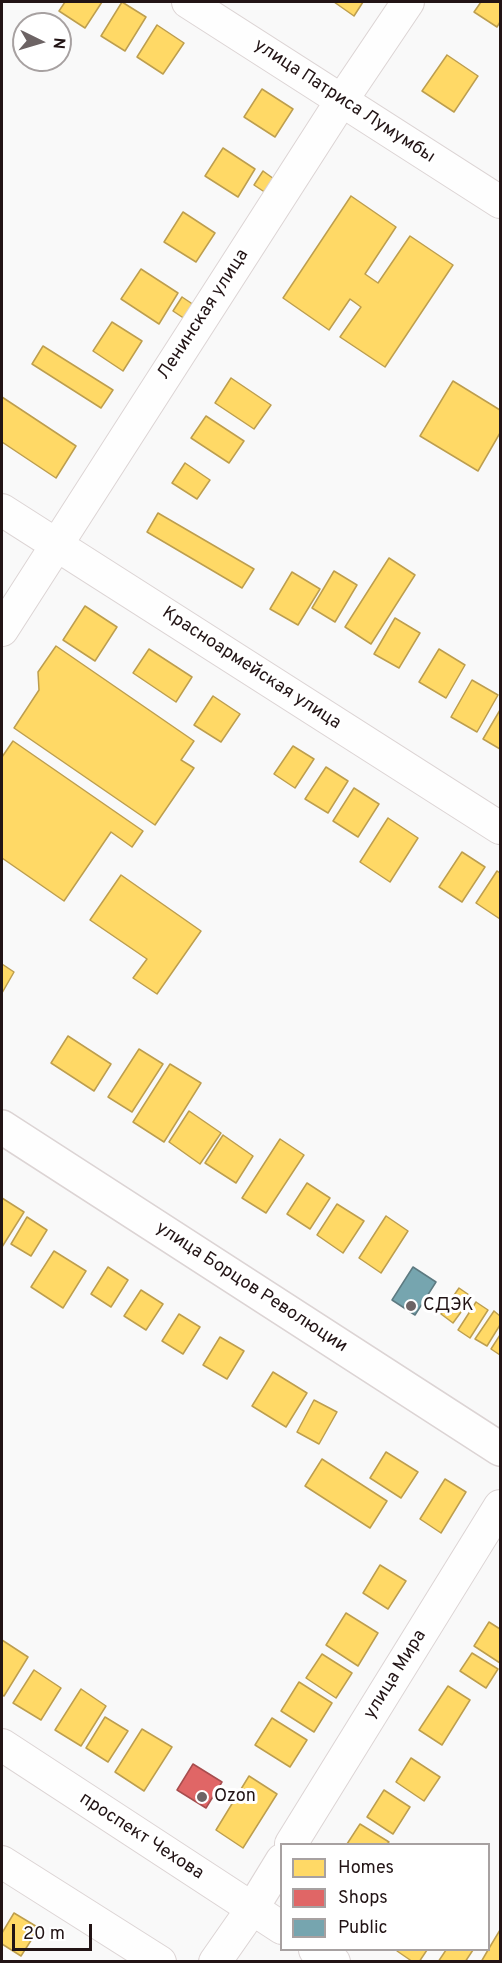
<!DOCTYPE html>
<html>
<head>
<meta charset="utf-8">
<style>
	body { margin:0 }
	#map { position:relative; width:502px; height:1963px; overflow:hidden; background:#f9f9f9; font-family:Overpass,sans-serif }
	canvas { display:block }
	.frame { position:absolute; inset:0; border:3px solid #221415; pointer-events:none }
	.legend { position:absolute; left:280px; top:1843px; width:210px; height:108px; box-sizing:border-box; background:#fff; border:2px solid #a7a1a1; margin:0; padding:8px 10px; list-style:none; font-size:18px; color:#221415 }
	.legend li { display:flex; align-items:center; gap:12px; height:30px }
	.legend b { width:30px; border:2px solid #a7a1a1 }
	.north { position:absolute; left:12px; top:12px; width:60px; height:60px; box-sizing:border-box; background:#fff; border:2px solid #a7a1a1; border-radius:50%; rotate:95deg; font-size:16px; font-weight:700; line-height:24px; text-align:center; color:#221415 }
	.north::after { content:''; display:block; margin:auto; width:21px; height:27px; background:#6d6465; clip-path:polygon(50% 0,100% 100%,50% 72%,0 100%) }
	.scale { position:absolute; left:12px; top:1924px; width:80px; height:27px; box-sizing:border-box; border:3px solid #221415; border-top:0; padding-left:8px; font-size:18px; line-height:21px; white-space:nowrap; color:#221415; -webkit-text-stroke:4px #fff; paint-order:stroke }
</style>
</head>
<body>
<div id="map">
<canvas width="502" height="1963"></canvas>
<div class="frame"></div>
<ul class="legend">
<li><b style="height:16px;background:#ffd966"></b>Homes</li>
<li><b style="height:16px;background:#e06666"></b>Shops</li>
<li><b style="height:16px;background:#76a5af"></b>Public</li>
</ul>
<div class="north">N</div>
<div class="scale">20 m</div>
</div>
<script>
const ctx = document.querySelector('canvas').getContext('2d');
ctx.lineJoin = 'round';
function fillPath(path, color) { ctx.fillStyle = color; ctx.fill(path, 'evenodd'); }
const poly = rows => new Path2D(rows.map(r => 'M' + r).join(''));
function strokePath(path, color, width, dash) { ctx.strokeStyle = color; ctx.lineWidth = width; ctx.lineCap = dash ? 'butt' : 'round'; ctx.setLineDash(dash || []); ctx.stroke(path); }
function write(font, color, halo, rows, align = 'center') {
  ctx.font = font + ' Overpass,sans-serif'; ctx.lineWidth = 6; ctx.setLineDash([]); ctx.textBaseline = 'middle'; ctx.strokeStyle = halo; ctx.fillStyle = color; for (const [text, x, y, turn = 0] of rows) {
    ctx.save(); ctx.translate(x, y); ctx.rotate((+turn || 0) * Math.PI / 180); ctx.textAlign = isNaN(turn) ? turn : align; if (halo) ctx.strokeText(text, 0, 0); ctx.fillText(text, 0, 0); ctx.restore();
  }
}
const homes = poly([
	[65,2,102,2,85,28,59,11,65,2],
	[122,2,146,17,125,51,101,36,122,2],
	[334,2,363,2,354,16,334,2],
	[481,2,500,2,500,22,497,27,474,12,481,2],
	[157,25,184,43,163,74,137,57,157,25],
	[447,55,478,76,454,112,422,91,447,55],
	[262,89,293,109,275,137,244,117,262,89],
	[223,148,255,169,238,197,205,176,223,148],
	[263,171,274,179,266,193,254,185,263,171],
	[351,196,396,227,365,274,378,283,410,236,453,265,385,367,340,337,361,307,350,299,329,330,283,298,351,196],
	[183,212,215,233,196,262,164,242,183,212],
	[141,269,178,293,159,324,121,299,141,269],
	[182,297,194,305,185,319,173,311,182,297],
	[112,322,142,341,123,371,93,351,112,322],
	[43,346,113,390,101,408,32,364,43,346],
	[231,378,271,405,254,429,215,403,231,378],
	[453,381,500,410,500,433,478,471,420,436,453,381],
	[2,397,76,446,56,478,2,442,2,397],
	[206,416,244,441,229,463,191,438,206,416],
	[185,463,210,480,197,499,172,483,185,463],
	[158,513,254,569,242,588,147,532,158,513],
	[389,558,415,575,371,644,345,627,389,558],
	[334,571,357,585,335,622,312,608,334,571],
	[292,572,320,589,298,625,270,609,292,572],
	[85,606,117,627,95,661,63,640,85,606],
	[395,618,420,633,399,668,374,654,395,618],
	[56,646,194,741,181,760,194,768,155,825,14,728,39,690,38,672,56,646],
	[149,649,192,677,176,702,133,673,149,649],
	[439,649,465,665,446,698,419,682,439,649],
	[472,680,498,695,477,732,451,717,472,680],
	[213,696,240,714,221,742,194,725,213,696],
	[500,710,500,749,483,739,500,710],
	[13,741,143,831,132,847,111,832,64,901,2,858,2,757,13,741],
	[293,746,314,759,295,788,274,774,293,746],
	[326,767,348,781,328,813,305,799,326,767],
	[354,788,379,804,358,837,333,821,354,788],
	[388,818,418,838,390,882,360,862,388,818],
	[462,852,485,867,462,902,439,887,462,852],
	[497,871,500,873,500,919,476,903,497,871],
	[121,875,201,931,157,994,133,978,147,959,90,920,121,875],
	[2,964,14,972,2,993,2,964],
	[68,1036,111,1064,94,1091,51,1063,68,1036],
	[139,1049,163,1064,132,1112,108,1097,139,1049],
	[170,1064,201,1083,164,1142,133,1122,170,1064],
	[189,1111,221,1133,200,1164,169,1142,189,1111],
	[223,1135,253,1156,236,1183,205,1163,223,1135],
	[280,1139,304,1155,266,1213,242,1198,280,1139],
	[307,1183,330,1198,310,1229,287,1214,307,1183],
	[2,1198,24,1212,2,1247,2,1198],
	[337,1204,364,1221,343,1253,317,1235,337,1204],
	[386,1216,408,1231,381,1273,359,1258,386,1216],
	[27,1217,47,1230,31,1256,11,1244,27,1217],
	[54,1251,86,1271,63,1308,31,1287,54,1251],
	[108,1267,128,1280,111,1307,91,1294,108,1267],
	[459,1288,472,1297,453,1323,441,1314,459,1288],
	[141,1290,163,1304,146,1330,124,1316,141,1290],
	[476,1302,488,1310,470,1338,458,1330,476,1302],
	[494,1311,500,1316,500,1325,487,1346,475,1339,494,1311],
	[179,1314,200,1327,183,1354,162,1341,179,1314],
	[500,1335,500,1355,491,1349,500,1335],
	[220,1337,244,1351,227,1379,203,1365,220,1337],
	[273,1372,307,1393,286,1427,252,1406,273,1372],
	[314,1400,337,1412,319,1444,297,1432,314,1400],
	[386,1452,418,1472,401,1498,370,1478,386,1452],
	[322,1459,387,1501,370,1528,305,1486,322,1459],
	[445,1479,466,1492,441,1533,420,1519,445,1479],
	[380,1565,406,1581,388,1609,363,1593,380,1565],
	[346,1613,378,1633,358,1666,326,1645,346,1613],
	[489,1622,500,1629,500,1663,474,1646,489,1622],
	[2,1640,28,1657,4,1696,2,1695,2,1640],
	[472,1653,498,1669,486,1688,460,1671,472,1653],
	[322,1654,352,1673,336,1698,306,1678,322,1654],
	[34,1670,61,1688,41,1720,13,1703,34,1670],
	[299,1682,332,1703,314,1732,281,1711,299,1682],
	[448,1686,470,1700,442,1745,419,1730,448,1686],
	[81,1689,106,1706,81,1746,55,1730,81,1689],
	[105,1717,128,1731,108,1762,86,1748,105,1717],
	[272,1718,307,1740,290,1767,255,1745,272,1718],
	[142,1729,172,1747,144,1791,115,1772,142,1729],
	[411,1758,440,1777,424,1801,396,1782,411,1758],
	[249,1776,277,1794,243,1848,216,1830,249,1776],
	[384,1790,410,1807,393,1834,367,1817,384,1790],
	[360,1824,389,1842,387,1844,347,1844,360,1824],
	[14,1913,39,1928,21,1956,2,1944,2,1933,14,1913],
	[500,1930,500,1962,481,1962,488,1950,500,1930],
	[398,1950,427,1950,419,1962,413,1962,397,1951,398,1950],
	[446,1950,473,1950,465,1962,438,1962,446,1950]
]);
fillPath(homes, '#ffd966');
strokePath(homes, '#bd9e4e', 1.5);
const shops = poly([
	[193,1764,222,1782,206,1808,177,1790,193,1764]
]);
fillPath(shops, '#e06666');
strokePath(shops, '#a74d4e', 1.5);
const public = poly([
	[413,1267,436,1282,415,1315,392,1300,413,1267]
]);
fillPath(public, '#76a5af');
strokePath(public, '#5d7a81', 1.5);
const minor = poly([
	[188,2,500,202],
	[2,510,500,828],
	[2,630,342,100,408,2],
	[2,1745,282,1928],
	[291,1844,500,1506],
	[2,1862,160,1962],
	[315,1950,334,1962],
	[215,1962,252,1909,282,1860]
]);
const secondary = poly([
	[2,1127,500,1449]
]);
strokePath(minor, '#dcd4d4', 34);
strokePath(secondary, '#dcd4d4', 36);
strokePath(minor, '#fefefe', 32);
strokePath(secondary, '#fefefe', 33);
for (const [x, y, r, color] of [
	[411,1306,6,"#6d6465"],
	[202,1797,6,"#6d6465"]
]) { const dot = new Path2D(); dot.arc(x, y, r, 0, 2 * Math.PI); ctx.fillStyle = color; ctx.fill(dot); strokePath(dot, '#fff', 2); }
write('18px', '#221415', '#fff', [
	["улица Патриса Лумумбы",344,102,33],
	["Ленинская улица",204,315,-57],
	["Красноармейская улица",251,669,33],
	["улица Борцов Революции",251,1288,33],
	["улица Мира",396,1675,-58],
	["проспект Чехова",141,1837,33]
]);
write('18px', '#221415', '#fff', [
	["СДЭК",423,1306],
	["Ozon",214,1797]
], 'left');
</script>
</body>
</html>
